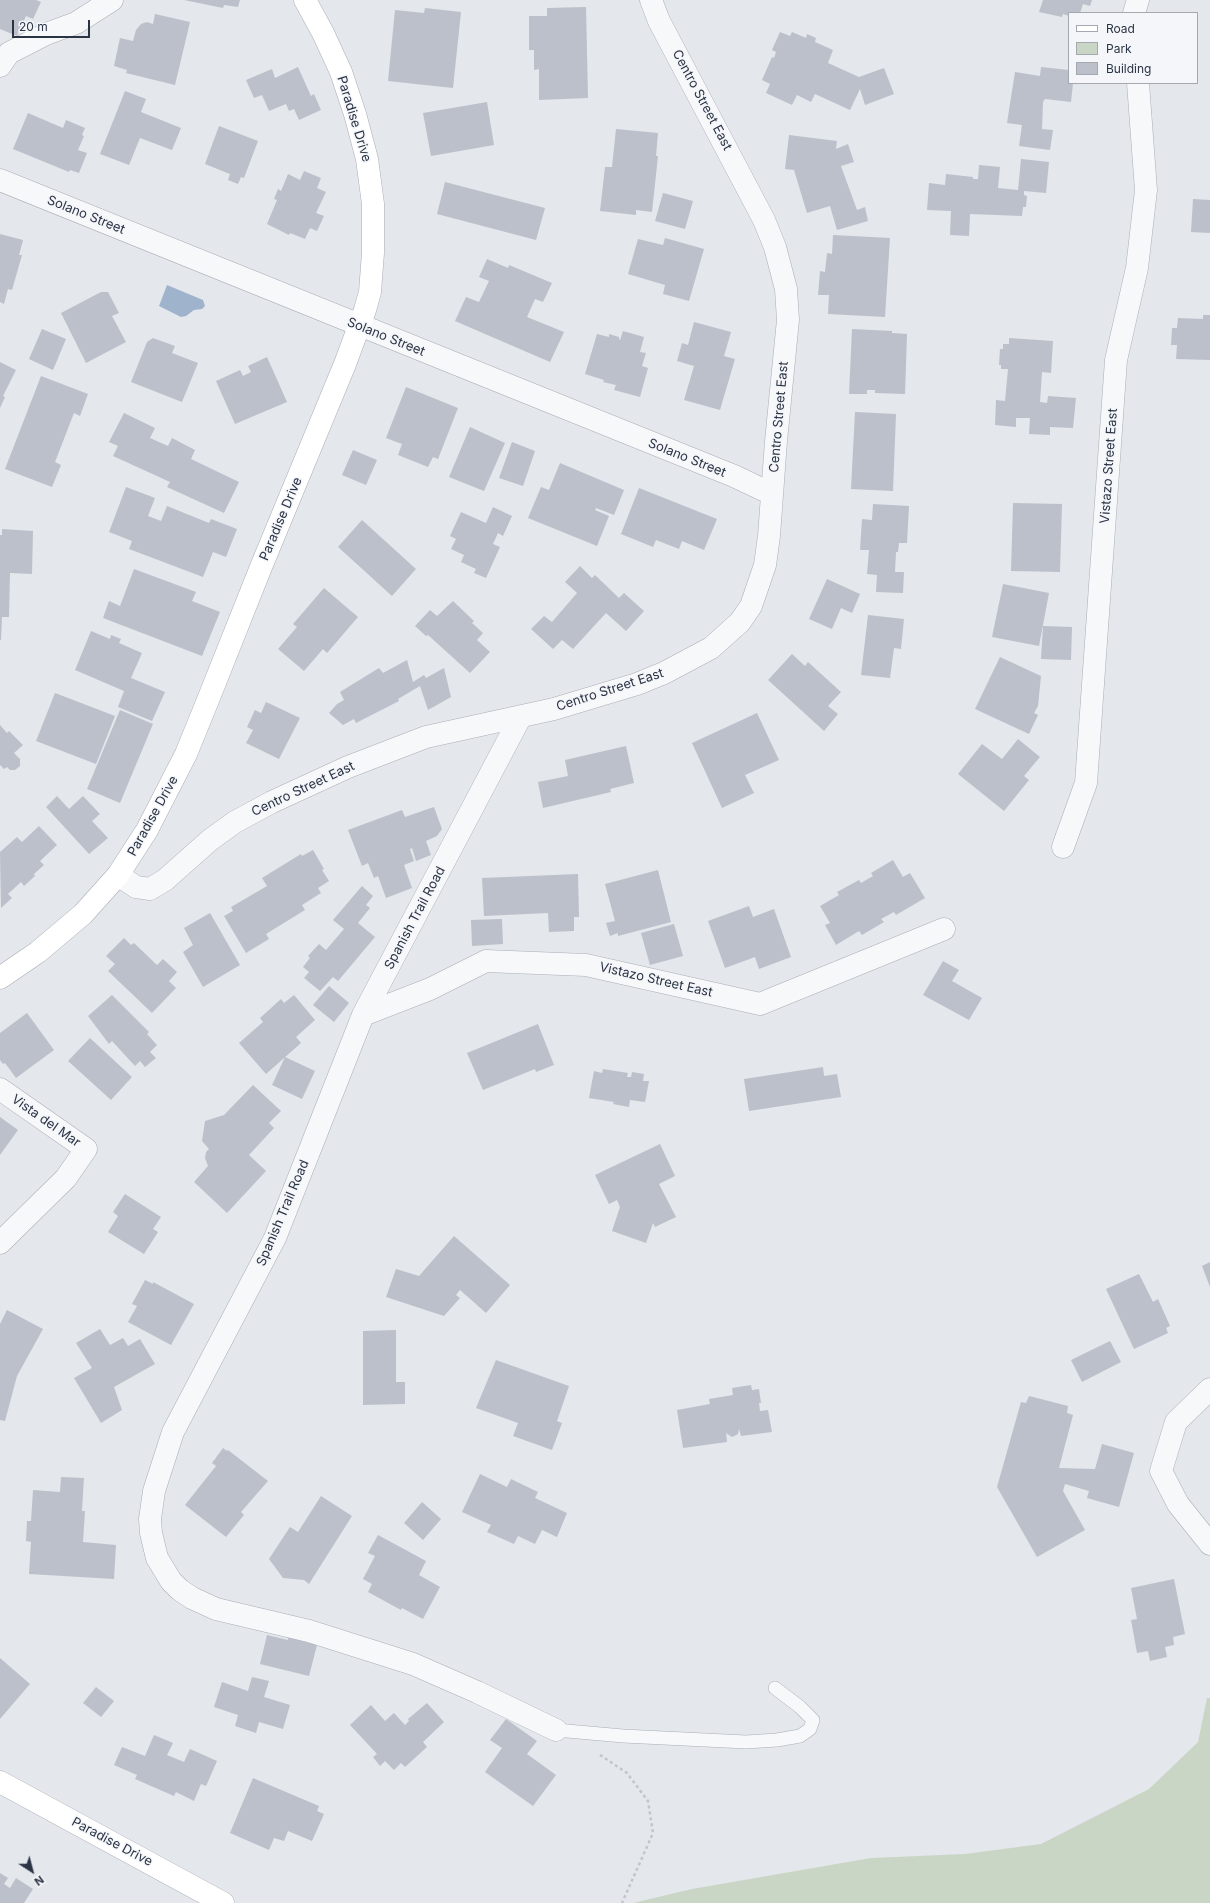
<!DOCTYPE html>
<html>
<head>
<meta charset="utf-8">
<style>
	body { margin:0 }
	#map { position:relative; width:1210px; height:1903px; overflow:hidden; background:#e4e7ec; font-family:Inter,sans-serif }
	canvas { display:block }
	.legend { position:absolute; left:1068px; top:12px; width:130px; height:72px; box-sizing:border-box; background:#f4f6f9; border:1px solid #a4a8b1; margin:0; padding:5px 7px; list-style:none; font-size:12px; color:#2b3445 }
	.legend li { display:flex; align-items:center; gap:8px; height:20px }
	.legend b { width:20px; border:1px solid #a4a8b1 }
	.north { position:absolute; left:12px; top:1851px; width:40px; height:40px; -webkit-text-stroke:3px #f4f6f9; paint-order:stroke; rotate:144deg; font-size:11px; font-weight:700; line-height:16px; text-align:center; color:#2b3445 }
	.north::after { content:''; display:block; margin:auto; width:14px; height:18px; background:#2b3445; clip-path:polygon(50% 0,100% 100%,50% 72%,0 100%) }
	.scale { position:absolute; left:12px; top:20px; width:78px; height:18px; box-sizing:border-box; border:2px solid #2b3445; border-top:0; padding-left:5px; font-size:12px; line-height:14px; white-space:nowrap; color:#2b3445; -webkit-text-stroke:3px #f4f6f9; paint-order:stroke }
</style>
</head>
<body>
<div id="map">
<canvas width="1210" height="1903"></canvas>
<ul class="legend">
<li><b style="height:5px;background:#fff"></b>Road</li>
<li><b style="height:11px;background:#c9d6c5"></b>Park</li>
<li><b style="height:11px;background:#bbc0ca"></b>Building</li>
</ul>
<div class="north">N</div>
<div class="scale">20 m</div>
</div>
<script>
const ctx = document.querySelector('canvas').getContext('2d');
ctx.lineJoin = 'round';
function fillPath(path, color) { ctx.fillStyle = color; ctx.fill(path, 'evenodd'); }
const poly = rows => new Path2D(rows.map(r => 'M' + r).join(''));
function strokePath(path, color, width, dash) { ctx.strokeStyle = color; ctx.lineWidth = width; ctx.lineCap = dash ? 'butt' : 'round'; ctx.setLineDash(dash || []); ctx.stroke(path); }
function write(font, color, halo, rows, align = 'center') {
  ctx.font = font + ' Inter,sans-serif'; ctx.lineWidth = 3; ctx.setLineDash([]); ctx.textBaseline = 'middle'; ctx.strokeStyle = halo; ctx.fillStyle = color; for (const [text, x, y, turn = 0] of rows) {
    ctx.save(); ctx.translate(x, y); ctx.rotate((+turn || 0) * Math.PI / 180); ctx.textAlign = isNaN(turn) ? turn : align; if (halo) ctx.strokeText(text, 0, 0); ctx.fillText(text, 0, 0); ctx.restore();
  }
}
fillPath(poly([
	[1207,1698,1210,1698,1210,1903,633,1903,692,1889,871,1858,965,1854,1041,1844,1149,1789,1198,1742]
]), '#c9d6c5');
fillPath(poly([
	[167,285,203,300,205,306,202,309,194,310,186,316,181,317,159,306]
]), '#9fb4cc');
fillPath(poly([
	[0,0,36,0,41,2,33,19,26,16,17,36,0,29],
	[184,0,240,0,238,7,224,5,223,8],
	[1043,0,1092,0,1090,6,1083,4,1080,13,1069,13,1069,16,1063,14,1062,17,1039,12],
	[586,7,588,98,539,100,539,69,534,70,534,50,529,50,529,16,547,16,547,8],
	[425,8,461,12,453,88,388,81,395,10,424,13],
	[155,14,190,22,175,85,126,73,127,70,114,66,120,38,133,41,136,30,141,24,147,22,153,24],
	[780,32,790,36,792,32,806,38,807,34,816,38,815,42,833,50,828,63,859,77,884,68,894,94,865,105,860,89,850,110,815,94,811,102,797,95,792,105,766,93,770,84,762,80,772,57,774,58,776,52,772,50],
	[298,67,311,96,314,94,321,110,299,120,294,109,289,111,286,104,269,111,262,95,254,98,246,80,272,69,275,78],
	[1041,67,1069,70,1069,83,1073,83,1071,102,1045,99,1043,102,1042,129,1053,130,1050,150,1019,146,1022,125,1007,123,1015,72,1040,76],
	[125,91,146,99,141,112,181,128,172,150,140,138,129,165,100,154],
	[487,102,494,145,431,156,423,113],
	[28,113,63,128,66,120,85,128,82,135,84,136,78,150,87,153,79,173,70,170,69,172,13,149],
	[219,126,258,141,244,178,241,177,238,184,228,180,230,174,205,164],
	[616,129,658,133,656,156,658,156,652,212,636,210,636,215,600,211,605,167,612,167],
	[789,135,837,141,836,149,848,144,854,162,841,166,857,210,865,207,868,221,837,230,830,206,807,213,794,170,785,169],
	[1021,159,1049,162,1046,193,1024,191,1024,195,1027,196,1026,207,1023,207,1022,216,970,214,969,236,950,235,951,211,927,210,929,183,945,185,946,174,973,177,973,179,978,179,979,165,1000,167,998,188,1018,190],
	[304,171,321,178,317,188,326,192,316,213,324,216,317,231,310,228,305,239,290,233,289,235,267,224,277,200,274,199,278,189,281,191,288,174,300,180],
	[445,182,545,208,536,240,437,214],
	[663,193,693,201,685,229,655,221],
	[1193,199,1210,200,1210,233,1191,232],
	[0,234,23,240,19,255,22,255,12,290,8,289,4,304,0,302],
	[833,235,890,238,885,317,828,314,829,295,818,295,820,271,825,272,827,253,832,254],
	[665,238,704,249,689,301,663,294,665,285,628,274,638,239,663,245],
	[487,259,508,268,509,265,552,283,543,302,535,299,527,317,564,332,550,362,455,321,466,297,479,302,489,281,479,277],
	[101,292,108,292,119,313,112,316,126,342,86,363,61,313],
	[1203,315,1210,315,1210,360,1176,359,1177,345,1171,345,1172,328,1177,328,1178,318,1203,319],
	[694,322,731,332,724,356,735,359,720,410,684,400,694,366,677,361,682,343,688,345],
	[42,329,66,339,53,370,29,359],
	[852,329,892,331,892,333,907,334,905,394,875,393,875,390,867,390,867,394,849,394],
	[623,331,644,337,640,352,646,353,642,366,648,368,640,397,614,390,616,385,603,382,604,380,585,374,597,334,609,337,609,334,619,337,619,339,620,340],
	[153,338,175,346,172,353,198,363,182,402,131,382,147,342],
	[1009,338,1053,341,1051,373,1042,372,1040,402,1047,403,1048,396,1076,398,1073,428,1050,427,1050,435,1029,434,1030,418,1016,418,1016,427,995,425,996,400,1005,401,1008,369,1001,369,1001,365,999,365,1000,349,1003,349,1003,344,1009,344],
	[267,357,287,402,235,424,216,381,240,370,243,376,251,372,248,366],
	[0,362,16,370,3,396,5,397,0,408],
	[41,376,88,394,80,416,74,413,55,462,61,465,52,487,5,469],
	[406,387,458,408,438,459,433,457,428,467,398,455,402,444,386,438],
	[855,412,896,414,893,491,851,489],
	[124,413,155,428,150,438,168,446,172,438,195,450,191,459,239,482,224,513,167,487,170,482,113,456,118,446,109,442],
	[470,427,505,443,484,491,449,477],
	[512,442,535,451,523,486,499,478],
	[353,450,377,460,366,485,342,475],
	[560,463,624,490,614,515,596,508,595,510,609,516,597,546,528,518,541,487,549,490],
	[126,487,155,498,148,516,161,521,167,506,209,523,211,519,237,529,226,557,213,552,203,577,129,549,132,541,109,532],
	[639,488,717,519,704,550,682,541,679,549,656,540,653,547,621,534],
	[1013,503,1062,504,1060,572,1011,571],
	[873,504,909,506,907,543,899,543,898,552,896,552,895,572,904,572,903,593,876,592,877,575,867,574,869,550,860,550,862,519,872,520],
	[493,507,512,516,503,536,498,533,493,544,500,547,486,578,474,573,476,569,461,562,464,555,451,549,456,539,450,536,461,512,486,523],
	[362,520,416,569,392,596,338,547],
	[2,529,33,531,32,574,10,573,9,617,2,617,1,640,0,640,0,535,2,535],
	[580,566,592,578,595,575,619,598,624,593,644,611,626,631,606,613,573,649,562,640,553,649,531,629,544,616,552,622,577,593,565,582],
	[134,569,196,592,192,601,220,612,202,656,103,618,109,601,120,606],
	[827,579,860,594,852,613,841,608,832,629,809,619],
	[1003,584,1049,593,1039,646,992,637],
	[324,588,358,617,327,653,323,649,304,671,278,649,297,627,293,624],
	[453,601,474,621,472,623,483,633,477,640,490,652,470,673,428,635,426,636,415,626,430,610,437,616],
	[868,615,904,619,901,649,894,648,890,678,861,675],
	[1043,626,1072,627,1071,660,1041,659],
	[91,631,110,639,111,635,121,639,119,643,142,653,131,678,165,692,152,721,118,707,124,691,75,670],
	[792,654,805,666,808,662,841,692,828,706,838,714,824,731,768,680],
	[1000,657,1041,676,1038,706,1034,713,1038,715,1029,734,975,709],
	[407,660,413,682,424,675,426,678,444,668,451,697,428,710,420,686,398,699,399,701,356,723,354,719,343,725,329,713,337,704,344,700,340,692,379,668,383,673],
	[55,693,115,716,96,764,36,741],
	[266,702,300,718,279,759,246,743,253,730,247,727,255,710,261,713],
	[120,710,153,724,120,803,87,789],
	[757,713,779,760,745,775,754,793,722,808,692,743],
	[0,725,7,733,9,731,23,745,14,753,20,759,20,766,15,770,10,770,7,767,4,769,0,765],
	[1018,739,1040,757,1024,776,1029,780,1004,811,958,774,982,744,1002,759],
	[626,746,634,783,610,789,611,792,543,808,538,782,568,776,565,760],
	[57,796,69,809,83,796,100,814,92,821,108,838,89,854,46,807],
	[434,807,442,829,437,836,426,841,431,855,416,861,412,848,410,849,414,861,404,865,412,888,386,898,378,876,374,878,368,863,362,866,348,830,402,810,405,817],
	[39,826,57,845,40,861,44,865,34,874,35,876,24,886,21,882,8,894,12,898,1,908,0,852,17,837,22,842],
	[313,850,324,869,322,870,329,881,318,888,321,893,302,905,305,910,266,934,269,939,246,953,224,916,233,911,231,907,267,886,262,878,301,854,302,856],
	[893,860,903,877,910,873,925,898,896,915,894,912,881,919,884,922,862,935,859,931,836,945,825,925,830,923,820,906,839,895,837,892,859,880,861,883,873,876,871,873],
	[658,870,671,922,618,936,618,933,610,936,606,923,615,921,605,884],
	[578,874,579,917,574,917,574,931,549,932,548,913,484,916,482,878],
	[362,886,373,896,366,905,370,908,358,923,375,937,338,981,333,977,320,991,304,978,309,972,303,967,310,958,308,956,319,944,326,950,344,929,333,920],
	[749,906,753,917,774,909,791,957,759,969,755,957,725,968,708,921],
	[210,913,240,965,203,987,183,952,193,945,184,928],
	[502,919,503,944,472,946,471,920],
	[674,924,683,956,650,965,641,933],
	[124,938,131,945,134,943,157,965,163,959,177,972,169,981,176,988,152,1013,108,971,115,964,106,956],
	[943,961,959,970,952,981,982,998,969,1020,923,995],
	[329,986,349,1003,334,1022,313,1005],
	[112,995,149,1032,147,1034,157,1045,150,1052,156,1058,145,1067,140,1061,135,1066,112,1041,109,1044,88,1016],
	[294,995,315,1020,296,1037,301,1043,266,1074,239,1043,263,1022,260,1018,281,999,284,1003],
	[27,1013,54,1050,16,1078,5,1063,3,1064,0,1060,0,1033],
	[538,1024,554,1065,536,1072,535,1069,483,1090,467,1053],
	[90,1038,132,1077,111,1100,68,1061],
	[285,1057,315,1071,302,1099,272,1085],
	[823,1067,824,1076,837,1074,841,1097,749,1111,744,1079],
	[603,1069,628,1073,627,1077,631,1077,632,1072,644,1074,643,1081,649,1081,645,1102,630,1100,629,1107,613,1104,614,1102,589,1098,594,1071,602,1073],
	[253,1085,281,1111,269,1123,274,1128,249,1155,266,1171,227,1213,194,1182,208,1166,205,1158,206,1152,209,1149,202,1141,205,1121,224,1115],
	[0,1117,18,1130,0,1155],
	[660,1144,675,1176,659,1184,676,1217,655,1227,653,1223,646,1243,612,1231,620,1207,617,1200,609,1204,595,1175],
	[125,1194,161,1217,153,1229,158,1232,144,1254,108,1232,118,1216,113,1212],
	[454,1236,510,1285,486,1313,460,1290,456,1295,460,1298,444,1316,386,1297,396,1269,419,1276],
	[1210,1262,1210,1287,1202,1266],
	[1139,1274,1153,1302,1158,1299,1170,1326,1166,1328,1168,1333,1134,1349,1106,1289],
	[145,1280,153,1284,153,1282,194,1304,171,1345,128,1322,137,1306,132,1304],
	[7,1310,43,1329,17,1376,5,1421,0,1420,0,1324],
	[100,1329,110,1345,123,1338,128,1346,140,1339,155,1364,114,1387,122,1410,101,1423,74,1378,92,1368,76,1343],
	[396,1330,396,1382,405,1382,405,1404,363,1405,363,1331],
	[1110,1341,1121,1362,1082,1382,1071,1360],
	[496,1360,569,1386,557,1421,562,1423,552,1450,513,1436,518,1423,476,1408],
	[751,1385,752,1390,759,1389,761,1403,759,1403,760,1411,768,1410,772,1432,741,1436,739,1429,738,1434,732,1437,726,1433,726,1431,727,1442,683,1448,677,1410,710,1404,709,1399,733,1395,732,1388],
	[1029,1396,1068,1406,1067,1413,1073,1415,1059,1468,1095,1469,1102,1444,1134,1453,1119,1507,1087,1498,1089,1491,1065,1484,1063,1491,1085,1530,1037,1557,997,1487,1021,1402,1026,1403],
	[223,1448,227,1451,228,1450,268,1481,241,1512,244,1515,226,1537,185,1505,216,1466,212,1463],
	[480,1474,507,1487,511,1479,538,1492,535,1498,567,1513,557,1537,542,1530,535,1544,518,1536,514,1544,487,1532,491,1525,462,1512],
	[61,1477,84,1478,82,1511,85,1511,83,1542,116,1545,114,1579,29,1574,31,1542,26,1541,27,1521,31,1521,33,1490,60,1492],
	[321,1496,352,1516,309,1584,304,1580,283,1578,269,1559,290,1527,298,1532],
	[422,1502,441,1519,423,1540,404,1523],
	[378,1535,426,1561,419,1575,440,1587,423,1619,402,1608,401,1610,368,1592,372,1584,363,1579,375,1556,368,1553],
	[1174,1579,1185,1634,1173,1637,1174,1645,1165,1647,1167,1657,1150,1661,1148,1651,1137,1653,1131,1620,1137,1619,1131,1588],
	[267,1635,288,1640,288,1637,317,1645,309,1676,260,1664],
	[0,1658,30,1684,0,1719],
	[252,1677,269,1681,264,1697,290,1705,283,1729,259,1722,256,1733,235,1726,238,1715,214,1707,222,1682,248,1691],
	[96,1687,114,1701,101,1717,83,1703],
	[427,1703,444,1722,423,1742,427,1747,405,1767,401,1763,394,1770,385,1761,380,1766,373,1757,377,1754,350,1725,371,1705,385,1721,394,1713,405,1725,409,1721,408,1719],
	[506,1719,537,1741,527,1754,556,1775,533,1806,485,1772,502,1748,490,1740],
	[154,1735,173,1743,167,1755,184,1762,190,1749,217,1761,206,1786,201,1784,194,1801,176,1792,174,1796,135,1779,137,1775,114,1765,122,1747,145,1756],
	[253,1778,319,1806,317,1811,324,1814,312,1841,288,1831,284,1841,274,1838,269,1850,230,1833],
	[0,1873,8,1878,4,1884,10,1888,16,1878,33,1889,24,1903,0,1903]
]), '#bbc0ca');
const lane = poly([
	[556,1730,623,1736,746,1742,777,1740,800,1736,810,1729,813,1720,800,1707,775,1688]
]);
const street = poly([
	[1134,13,1138,0],
	[0,66,9,53,46,34,76,23,112,0],
	[0,180,734,476,772,494],
	[521,716,363,1015,275,1238,173,1432,154,1491,150,1519,151,1533,157,1558,171,1581,180,1590,192,1598,216,1609,309,1631,413,1664,477,1692,556,1730],
	[1063,847,1086,783,1116,360,1137,268,1146,190,1138,83],
	[118,875,136,887,150,889,165,880,210,840,235,822,272,802,348,767,426,737,554,709,637,684,664,673,711,648,740,622,751,606,765,565,769,536,776,441,788,320,786,289,775,247,764,220,659,21,651,0],
	[363,1015,430,989,486,961,586,965,760,1004,944,929],
	[0,1089,86,1149,66,1178,0,1243],
	[1210,1389,1176,1422,1161,1471,1178,1504,1210,1544]
]);
const secondary = poly([
	[0,978,38,952,83,914,118,875,147,830,186,754,208,700,261,567,345,364,365,310,370,292,373,253,373,204,367,159,355,114,341,72,323,33,305,0],
	[0,1782,223,1903]
]);
strokePath(lane, '#a9aeb7', 14);
strokePath(street, '#a9aeb7', 23);
strokePath(secondary, '#a9aeb7', 23);
strokePath(poly([
	[600,1755,627,1773,648,1801,653,1833,622,1903]
]), '#c2c5cb', 2.5, [3, 3]);
strokePath(lane, '#f7f8fa', 13);
strokePath(street, '#f7f8fa', 22);
strokePath(secondary, '#fff', 22);
write('13px', '#2b3445', '#f4f6f9', [
	["Centro Street East",702,100,62],
	["Paradise Drive",354,119,73],
	["Solano Street",86,215,22],
	["Solano Street",386,337,22],
	["Centro Street East",779,417,-85],
	["Solano Street",687,458,22],
	["Vistazo Street East",1109,466,-86],
	["Paradise Drive",281,519,-67],
	["Centro Street East",610,690,-18],
	["Centro Street East",303,789,-25],
	["Paradise Drive",153,816,-61],
	["Spanish Trail Road",415,918,-62],
	["Vistazo Street East",656,980,13],
	["Vista del Mar",46,1121,35],
	["Spanish Trail Road",283,1213,-67],
	["Paradise Drive",112,1842,28]
]);
</script>
</body>
</html>
